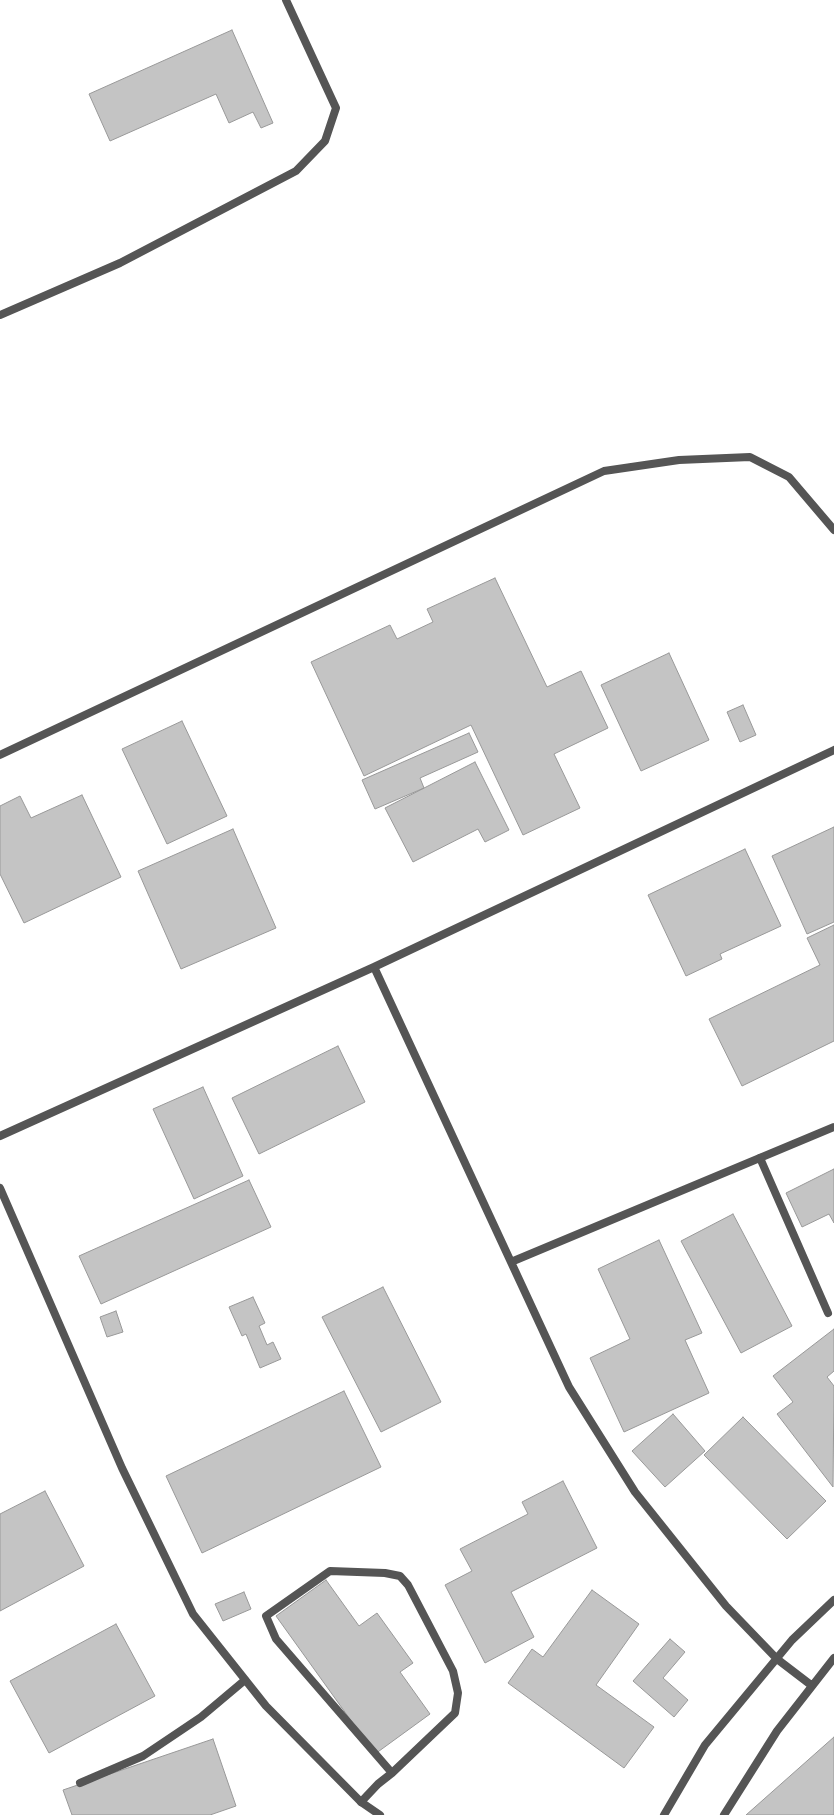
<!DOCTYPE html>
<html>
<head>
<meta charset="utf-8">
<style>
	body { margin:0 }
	canvas { display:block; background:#fff }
</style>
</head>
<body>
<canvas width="834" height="1815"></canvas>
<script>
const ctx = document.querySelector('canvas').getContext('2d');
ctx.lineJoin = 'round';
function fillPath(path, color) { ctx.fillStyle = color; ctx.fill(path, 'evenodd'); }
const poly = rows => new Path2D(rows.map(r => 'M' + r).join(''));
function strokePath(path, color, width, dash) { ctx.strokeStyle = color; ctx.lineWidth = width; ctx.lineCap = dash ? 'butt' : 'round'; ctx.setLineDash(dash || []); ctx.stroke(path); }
const building = poly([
	[232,30,273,123,261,128,253,112,229,123,216,94,110,141,89,94,232,30],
	[495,578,547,687,581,671,608,728,554,754,580,808,523,835,471,725,364,776,311,662,390,625,397,639,433,622,427,609,495,578],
	[669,653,709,740,641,771,601,685,669,653],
	[743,705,756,735,740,742,727,712,743,705],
	[182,721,227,816,167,844,122,749,182,721],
	[469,733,478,752,420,778,424,788,375,809,362,780,469,733],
	[475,762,509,830,485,842,478,829,413,862,385,808,475,762],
	[82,795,121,877,24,923,0,874,0,806,20,796,31,818,82,795],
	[834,827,834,922,807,934,772,856,834,827],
	[233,829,276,928,181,969,138,871,233,829],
	[745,849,781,926,720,954,722,959,686,976,648,895,745,849],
	[834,925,834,1041,742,1086,709,1019,820,965,807,938,834,925],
	[338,1046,365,1102,259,1154,232,1098,338,1046],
	[203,1087,243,1176,194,1199,153,1109,203,1087],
	[834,1169,834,1223,829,1214,802,1227,786,1193,834,1169],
	[249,1180,271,1227,101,1304,79,1256,249,1180],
	[733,1214,792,1326,741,1353,681,1241,733,1214],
	[659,1240,702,1333,685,1340,709,1393,624,1432,590,1358,630,1339,598,1269,659,1240],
	[383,1287,441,1402,381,1432,322,1317,383,1287],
	[253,1297,265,1323,259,1326,267,1345,273,1342,281,1359,260,1368,246,1334,242,1336,229,1307,253,1297],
	[116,1311,123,1332,107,1337,100,1317,116,1311],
	[834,1329,834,1371,827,1377,834,1386,833,1487,777,1414,793,1402,773,1376,834,1329],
	[344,1391,381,1467,202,1553,166,1476,344,1391],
	[673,1414,705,1451,665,1487,632,1451,673,1414],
	[743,1417,826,1501,787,1539,704,1455,743,1417],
	[563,1481,597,1548,511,1592,534,1637,485,1663,445,1585,472,1571,460,1549,528,1514,522,1502,563,1481],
	[45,1491,84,1566,0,1611,0,1514,45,1491],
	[326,1580,359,1626,377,1613,413,1663,400,1672,430,1714,375,1754,276,1616,326,1580],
	[592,1590,639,1624,596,1685,654,1727,624,1768,508,1683,532,1649,543,1657,592,1590],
	[244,1592,251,1609,223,1621,215,1604,244,1592],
	[116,1624,155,1696,49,1753,10,1681,116,1624],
	[670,1639,685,1652,663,1678,688,1700,674,1717,633,1681,670,1639],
	[834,1737,834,1815,746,1815,834,1737],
	[213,1739,236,1806,210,1815,72,1815,63,1790,213,1739]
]);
fillPath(building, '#c4c4c4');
strokePath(building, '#999', 1);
strokePath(poly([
	[760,1158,828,1313],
	[80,1783,143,1756,201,1717,245,1680],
	[361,1802,378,1784,392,1773,455,1713,458,1693,453,1671,408,1585,400,1576,385,1573,330,1571,266,1616,276,1639,392,1773]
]), '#555', 8);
strokePath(poly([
	[0,315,120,263,296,171,325,141,336,108,286,0],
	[0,755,604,471,679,460,750,457,789,477,834,530],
	[374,967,569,1387,635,1492,726,1606,777,1659,811,1685],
	[0,1136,374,967,834,750],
	[0,1188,122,1468,193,1614,266,1706,361,1802,380,1815],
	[511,1262,834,1127],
	[664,1815,705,1745,792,1640,834,1600],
	[724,1815,777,1731,834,1658]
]), '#555', 8);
</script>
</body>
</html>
